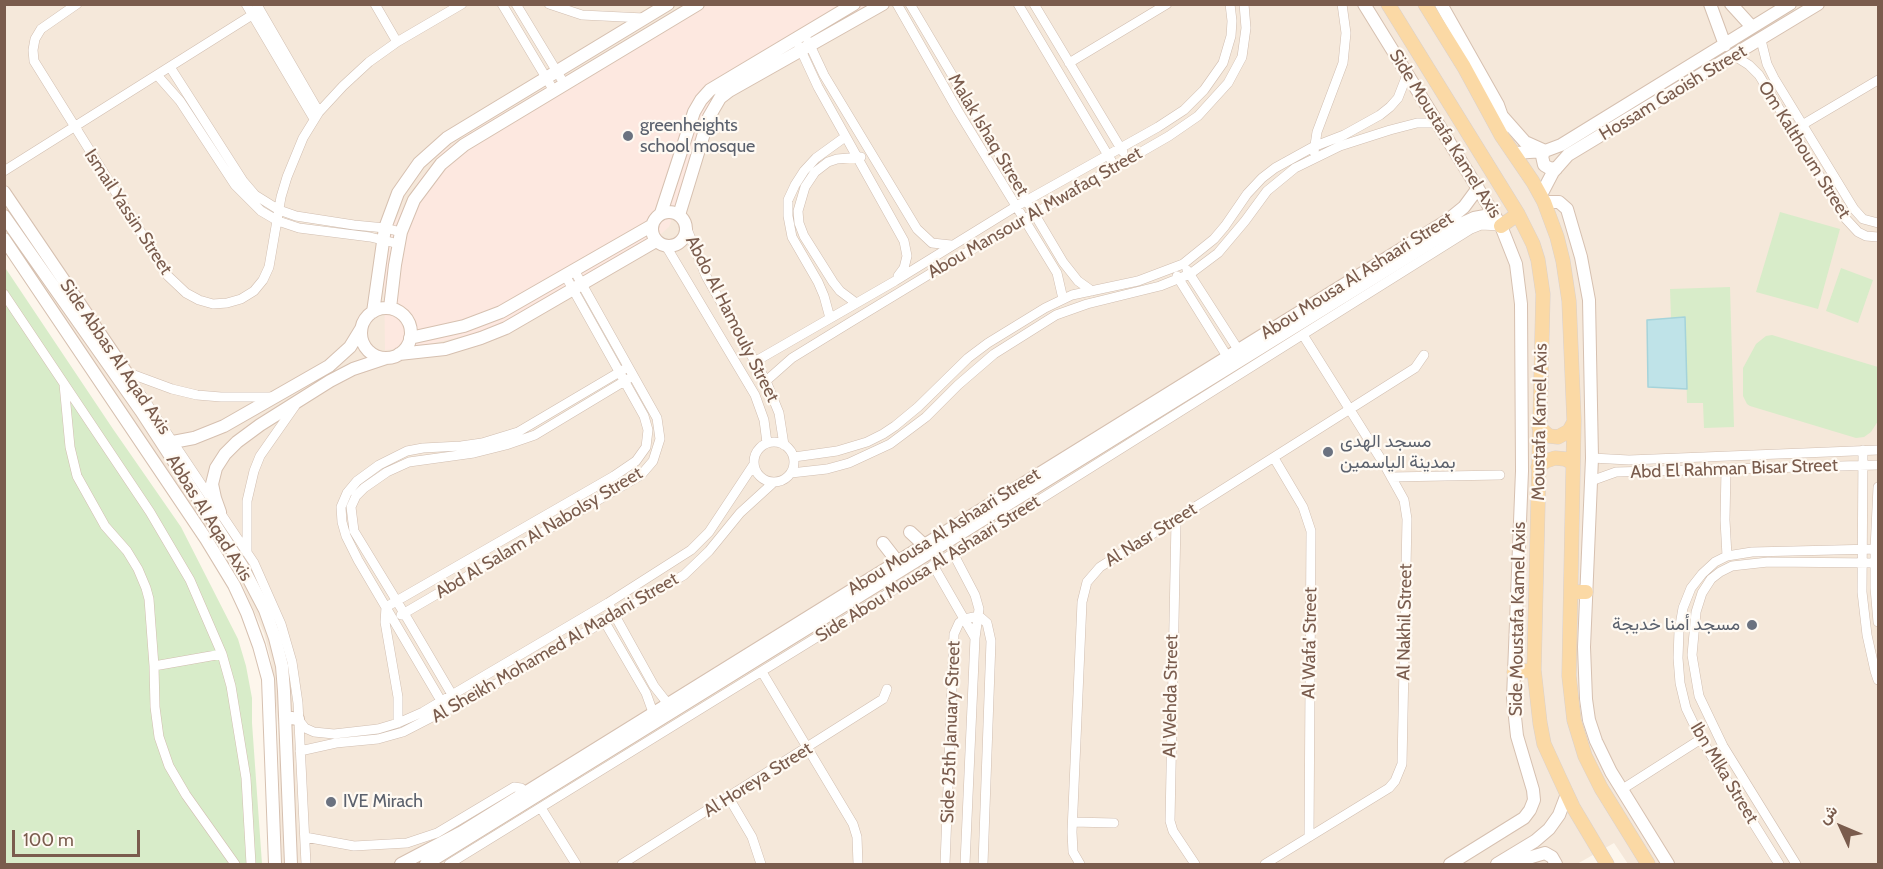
<!DOCTYPE html>
<html>
<head>
<meta charset="utf-8">
<style>
	body { margin:0 }
	#map { position:relative; width:1883px; height:869px; overflow:hidden; background:#fdf6ec; font-family:Cabin,Vazirmatn,sans-serif }
	canvas { display:block }
	.frame { position:absolute; inset:0; border:6px solid #7a5c4d; pointer-events:none }
	.north { position:absolute; left:1811px; top:797px; width:60px; height:60px; -webkit-text-stroke:4px #fffaf3; paint-order:stroke; rotate:314deg; font-size:16px; font-weight:700; line-height:24px; text-align:center; color:#7a5c4d }
	.north::after { content:''; display:block; margin:auto; width:21px; height:27px; background:#7a5c4d; clip-path:polygon(50% 0,100% 100%,50% 72%,0 100%) }
	.scale { position:absolute; left:12px; top:830px; width:128px; height:27px; box-sizing:border-box; border:3px solid #7a5c4d; border-top:0; padding-left:8px; font-size:18px; line-height:21px; white-space:nowrap; color:#7a5c4d; -webkit-text-stroke:4px #fffaf3; paint-order:stroke }
</style>
</head>
<body>
<div id="map">
<canvas width="1883" height="869"></canvas>
<div class="frame"></div>
<div class="north">ش</div>
<div class="scale">100 m</div>
</div>
<script>
const ctx = document.querySelector('canvas').getContext('2d');
ctx.lineJoin = 'round';
function fillPath(path, color) { ctx.fillStyle = color; ctx.fill(path, 'evenodd'); }
const poly = rows => new Path2D(rows.map(r => 'M' + r).join(''));
function strokePath(path, color, width, dash) { ctx.strokeStyle = color; ctx.lineWidth = width; ctx.lineCap = dash ? 'butt' : 'round'; ctx.setLineDash(dash || []); ctx.stroke(path); }
function write(font, color, halo, rows, align = 'center') {
  ctx.font = font + ' Cabin,Vazirmatn,sans-serif'; ctx.lineWidth = 4.5; ctx.setLineDash([]); ctx.textBaseline = 'middle'; ctx.strokeStyle = halo; ctx.fillStyle = color; for (const [text, x, y, turn = 0] of rows) {
    ctx.save(); ctx.translate(x, y); ctx.rotate((+turn || 0) * Math.PI / 180); ctx.textAlign = isNaN(turn) ? turn : align; if (halo) ctx.strokeText(text, 0, 0); ctx.fillText(text, 0, 0); ctx.restore();
  }
}
fillPath(poly([
	[4,5,1878,5,1878,864,1628,864,1614,843,1577,864,281,864,278,723,271,660,264,633,235,569,147,443,5,229]
]), '#f5e8da');
fillPath(poly([
	[684,5,868,5,729,85,716,97,669,227,661,234,573,286,489,330,417,347,385,350,384,272,394,223,419,180,442,152,466,135]
]), '#fde8e0');
fillPath(poly([
	[1780,212,1840,229,1818,309,1756,292],
	[4,266,113,429,181,527,238,639,246,666,252,698,252,723,262,864,5,864],
	[1841,268,1873,280,1858,323,1826,311],
	[1730,287,1734,427,1704,428,1703,403,1687,403,1685,318,1671,318,1670,289],
	[1772,335,1878,367,1878,421,1871,432,1864,437,1856,438,1750,406,1747,404,1743,396,1743,368,1756,344,1766,336]
]), '#d8ecc9');
const water = poly([
	[1685,317,1687,389,1648,387,1647,320,1685,317]
]);
fillPath(water, '#bfe3e8');
strokePath(water, '#a5d3da', 1.5);
const street = poly([
	[77,4,41,29,35,39,33,50,34,61,168,276,186,293,199,300,213,304,227,303,241,299,254,291,263,280,269,267,281,197,287,177,303,138,319,112,343,86,369,62,397,42,462,4],
	[246,4,314,119],
	[375,4,397,42],
	[502,4,554,91],
	[516,4,565,85],
	[549,4,582,15,644,18],
	[897,4,958,111,1057,273,1063,299],
	[910,4,1063,262,1078,281,1092,291],
	[1018,4,1115,167],
	[1034,4,1123,152],
	[257,5,319,112],
	[1761,40,1767,64,1774,78,1854,209,1863,219,1878,223],
	[808,41,824,75,917,229,932,243,951,245],
	[799,46,818,87,904,241,907,256,904,268,898,276],
	[1733,55,1749,65,1759,75,1845,218,1858,232,1866,236,1878,237],
	[1069,63,1167,4],
	[170,67,243,181,255,195,279,210,296,216,354,225,385,228,401,232],
	[157,75,180,101,235,185,261,211,278,221,299,228,370,237,399,244],
	[1802,125,1878,80],
	[1314,152,1317,132,1343,63,1346,33,1342,4],
	[4,171,260,10],
	[687,229,706,276,766,381,779,413,784,445],
	[666,246,755,395,764,420,767,443],
	[1187,270,1241,354],
	[1177,276,1230,361],
	[4,294,150,512,190,580,222,654,231,686,246,778,251,864],
	[856,303,840,291,833,282,804,236,799,223,798,211,805,187,815,172,828,162,837,159,861,157],
	[830,318,824,296,818,282,792,237,788,216,788,200,795,185,804,171,816,158,845,137],
	[756,361,895,281,1015,207,1158,127,1184,110,1204,90,1223,63,1231,36,1232,21,1230,4],
	[126,372,254,563,281,624,292,662,298,703,306,864],
	[126,372,172,389,197,395,221,397,272,397],
	[766,381,792,358,849,323,938,269,1169,136,1198,116,1228,83,1242,57,1246,28,1244,4],
	[64,384,70,447,77,476,105,526,127,551,138,569,146,588,149,599,154,666,155,707,159,737,169,766,186,795,235,864],
	'754 462a20 20 0 1 1 40 0a20 20 0 1 1-40 0Z',
	[1863,450,1862,592,1867,635,1875,671,1878,680],
	[794,457,837,451,867,442,883,434,895,426,918,407,968,358,988,343,1045,308,1072,295,1138,281,1183,264,1214,239,1225,226,1247,194,1262,178,1275,168,1313,147,1344,135,1380,115,1390,107,1398,98,1407,75],
	[1274,458,1303,507,1311,531,1309,837],
	[1592,458,1629,460,1878,450],
	[1726,469,1725,520,1727,556],
	[791,473,827,469,849,463,890,444,926,417,958,385,994,354,1056,315,1087,304,1160,286,1190,274,1218,253,1245,221,1267,191,1295,168,1340,146,1390,130,1417,123,1437,123],
	[1391,477,1500,475],
	[1591,481,1616,472,1878,465],
	[1878,487,1875,549,1875,588,1878,622],
	[1176,521,1170,821,1173,831,1195,864],
	[247,553,247,501,254,471,260,456,295,406],
	[953,553,975,595,979,609,975,638,965,864],
	[933,565,975,638],
	[608,603,654,686,672,709],
	[401,615,641,475,653,461,660,439,657,418,574,270],
	[603,619,646,693,655,718],
	[154,666,222,654],
	[762,672,853,824,857,837,858,864],
	[454,698,404,613,354,531,351,507,356,496,364,488,387,472,409,462,474,453,506,445,535,435,633,376],
	[447,711,358,560,346,536,342,522,341,507,347,493,357,481,379,465,407,451,423,448,461,446,482,443,518,432,628,367],
	[298,719,305,728,314,732,334,734,378,729,398,723,423,712,608,603,691,550,709,532,754,464],
	[398,723,398,697,385,622,386,607,614,476,636,461,646,447,648,430,644,416,565,275],
	[300,751,336,743,378,739,403,732,498,683,684,575,709,551,740,513,774,482],
	[1621,790,1701,739],
	[729,798,752,837,761,864],
	[541,808,576,864],
	[1073,822,1114,823],
	[305,837,354,846,407,843,437,833,514,787,521,788,526,792],
	[449,864,1020,512,1471,229,1481,225,1501,226],
	[622,864,875,704,883,699,887,689],
	[945,864,954,634,959,623,964,619,979,616,987,623,991,641,983,864],
	[1080,864,1073,852,1072,832,1082,602,1087,582,1100,567,1415,368,1424,355],
	[1265,864,1389,788,1395,781,1402,764,1407,519,1404,500,1384,464,1303,335],
	[1779,864,1701,739,1686,708,1680,683,1678,658,1679,631,1683,608,1691,588,1702,574,1715,562,1727,556,1752,552,1875,549],
	[1796,864,1723,746,1699,696,1692,655,1696,612,1702,593,1711,579,1720,572,1732,566,1768,562,1875,563]
]);
const secondary = poly([
	[1364,4,1501,226,1516,264,1521,304,1522,471,1513,698,1517,736,1533,790,1534,800,1530,810,1524,818,1450,864],
	[1441,4,1498,105,1503,119,1501,135],
	[1710,4,1725,45],
	[1731,4,1752,27],
	[1502,116,1525,142,1545,151,1542,156,1544,165,1549,168,1556,169],
	[1514,153,1545,151,1561,145,1790,4],
	[4,192,126,372],
	[1541,195,1553,172,1568,155,1818,4],
	[1544,202,1559,202,1567,209,1581,257,1589,300,1592,458,1584,647,1586,699,1589,720,1596,741,1611,772,1668,864],
	'652 229a17 17 0 1 1 34 0a17 17 0 1 1-34 0Z',
	[661,213,694,112,701,100,710,90,854,4],
	[679,215,709,117,720,98,729,91,883,4],
	[4,216,141,411,242,566,265,610,275,638,282,666,284,691,291,864],
	[4,239,206,539,234,585,247,613,259,646,268,679,275,864],
	[390,308,395,265,401,232,414,200,441,164,464,145,698,4],
	'361 333a25 25 0 1 1 50 0a25 25 0 1 1-50 0Z',
	[373,312,385,228,398,193,419,163,447,138,668,4],
	[410,338,464,326,501,312,651,226],
	[399,354,445,349,481,338,506,328,656,241],
	[173,442,194,438,224,426,329,366,350,347,361,329],
	[211,518,220,512,215,498,212,484,216,468,225,454,237,442,260,425,330,381,353,369,386,358],
	[910,532,924,545],
	[883,543,897,561],
	[285,717,298,719],
	[401,864,462,832,1448,220,1464,207,1478,188],
	[426,864,1461,224,1474,218,1485,216,1495,220,1501,226],
	[1497,864,1535,841,1549,829,1559,815,1567,794],
	[1508,864,1545,853,1552,857,1556,864]
]);
const primary = poly([
	[1388,4,1518,214,1533,244,1538,260,1543,294,1534,670,1540,723,1544,744,1560,779,1573,807,1607,864],
	[1425,4,1464,67,1501,135,1533,182,1544,202,1557,237,1563,261,1569,301,1574,420,1569,676,1574,720,1585,756,1601,788,1648,864],
	[1501,226,1518,214],
	[1539,427,1549,436,1558,437,1569,431,1574,422],
	[1538,467,1546,461,1555,458,1565,459,1573,463],
	[1571,592,1586,592],
	[1514,672,1534,670]
]);
strokePath(street, '#d1beb0', 10);
strokePath(secondary, '#d6c0b0', 14);
strokePath(primary, '#dad1cd', 15);
strokePath(street, '#fff', 9);
strokePath(secondary, '#fff', 12);
strokePath(primary, '#fbd9a5', 14);
for (const [x, y, r, color] of [
	[628,136,6,"#6b7280"],
	[1328,452,6,"#6b7280"],
	[1752,625,6,"#6b7280"],
	[331,802,6,"#6b7280"]
]) { const dot = new Path2D(); dot.arc(x, y, r, 0, 2 * Math.PI); ctx.fillStyle = color; ctx.fill(dot); strokePath(dot, '#fffaf3', 2); }
write('18px', '#7a5c4d', '#fffaf3', [
	["Hossam Gaoish Street",1673,93,-31],
	["Side Moustafa Kamel Axis",1445,134,58],
	["Malak Ishaq Street",988,135,59],
	["Om Kalthoum Street",1804,150,58],
	["Ismail Yassin Street",128,212,57],
	["Abou Mansour Al Mwafaq Street",1035,213,-30],
	["Abou Mousa Al Ashaari Street",1357,276,-32],
	["Abdo Al Hamouly Street",732,319,63],
	["Side Abbas Al Aqad Axis",115,357,56],
	["Moustafa Kamel Axis",1540,422,-89],
	["Abd El Rahman Bisar Street",1734,469,-2],
	["Abbas Al Aqad Axis",209,518,58],
	["Abou Mousa Al Ashaari Street",944,532,-32],
	["Abd Al Salam Al Nabolsy Street",539,533,-31],
	["Al Nasr Street",1151,535,-32],
	["Side Abou Mousa Al Ashaari Street",928,569,-32],
	["Side Moustafa Kamel Axis",1518,619,-89],
	["Al Nakhil Street",1405,622,-89],
	["Al Wafa' Street",1310,643,-89],
	["Al Sheikh Mohamed Al Madani Street",555,648,-30],
	["Al Wehda Street",1171,696,-89],
	["Side 25th January Street",951,732,-88],
	["Ibn Mlka Street",1724,773,59],
	["Al Horeya Street",758,780,-32]
]);
write('18px', '#5b616d', '#fffaf3', [
	["greenheights",640,126],
	["school mosque",640,147],
	["مسجد الهدى",1340,442],
	["بمدينة الياسمين",1340,463],
	["مسجد أمنا خديجة",1740,625,"right"],
	["IVE Mirach",343,802]
], 'left');
</script>
</body>
</html>
